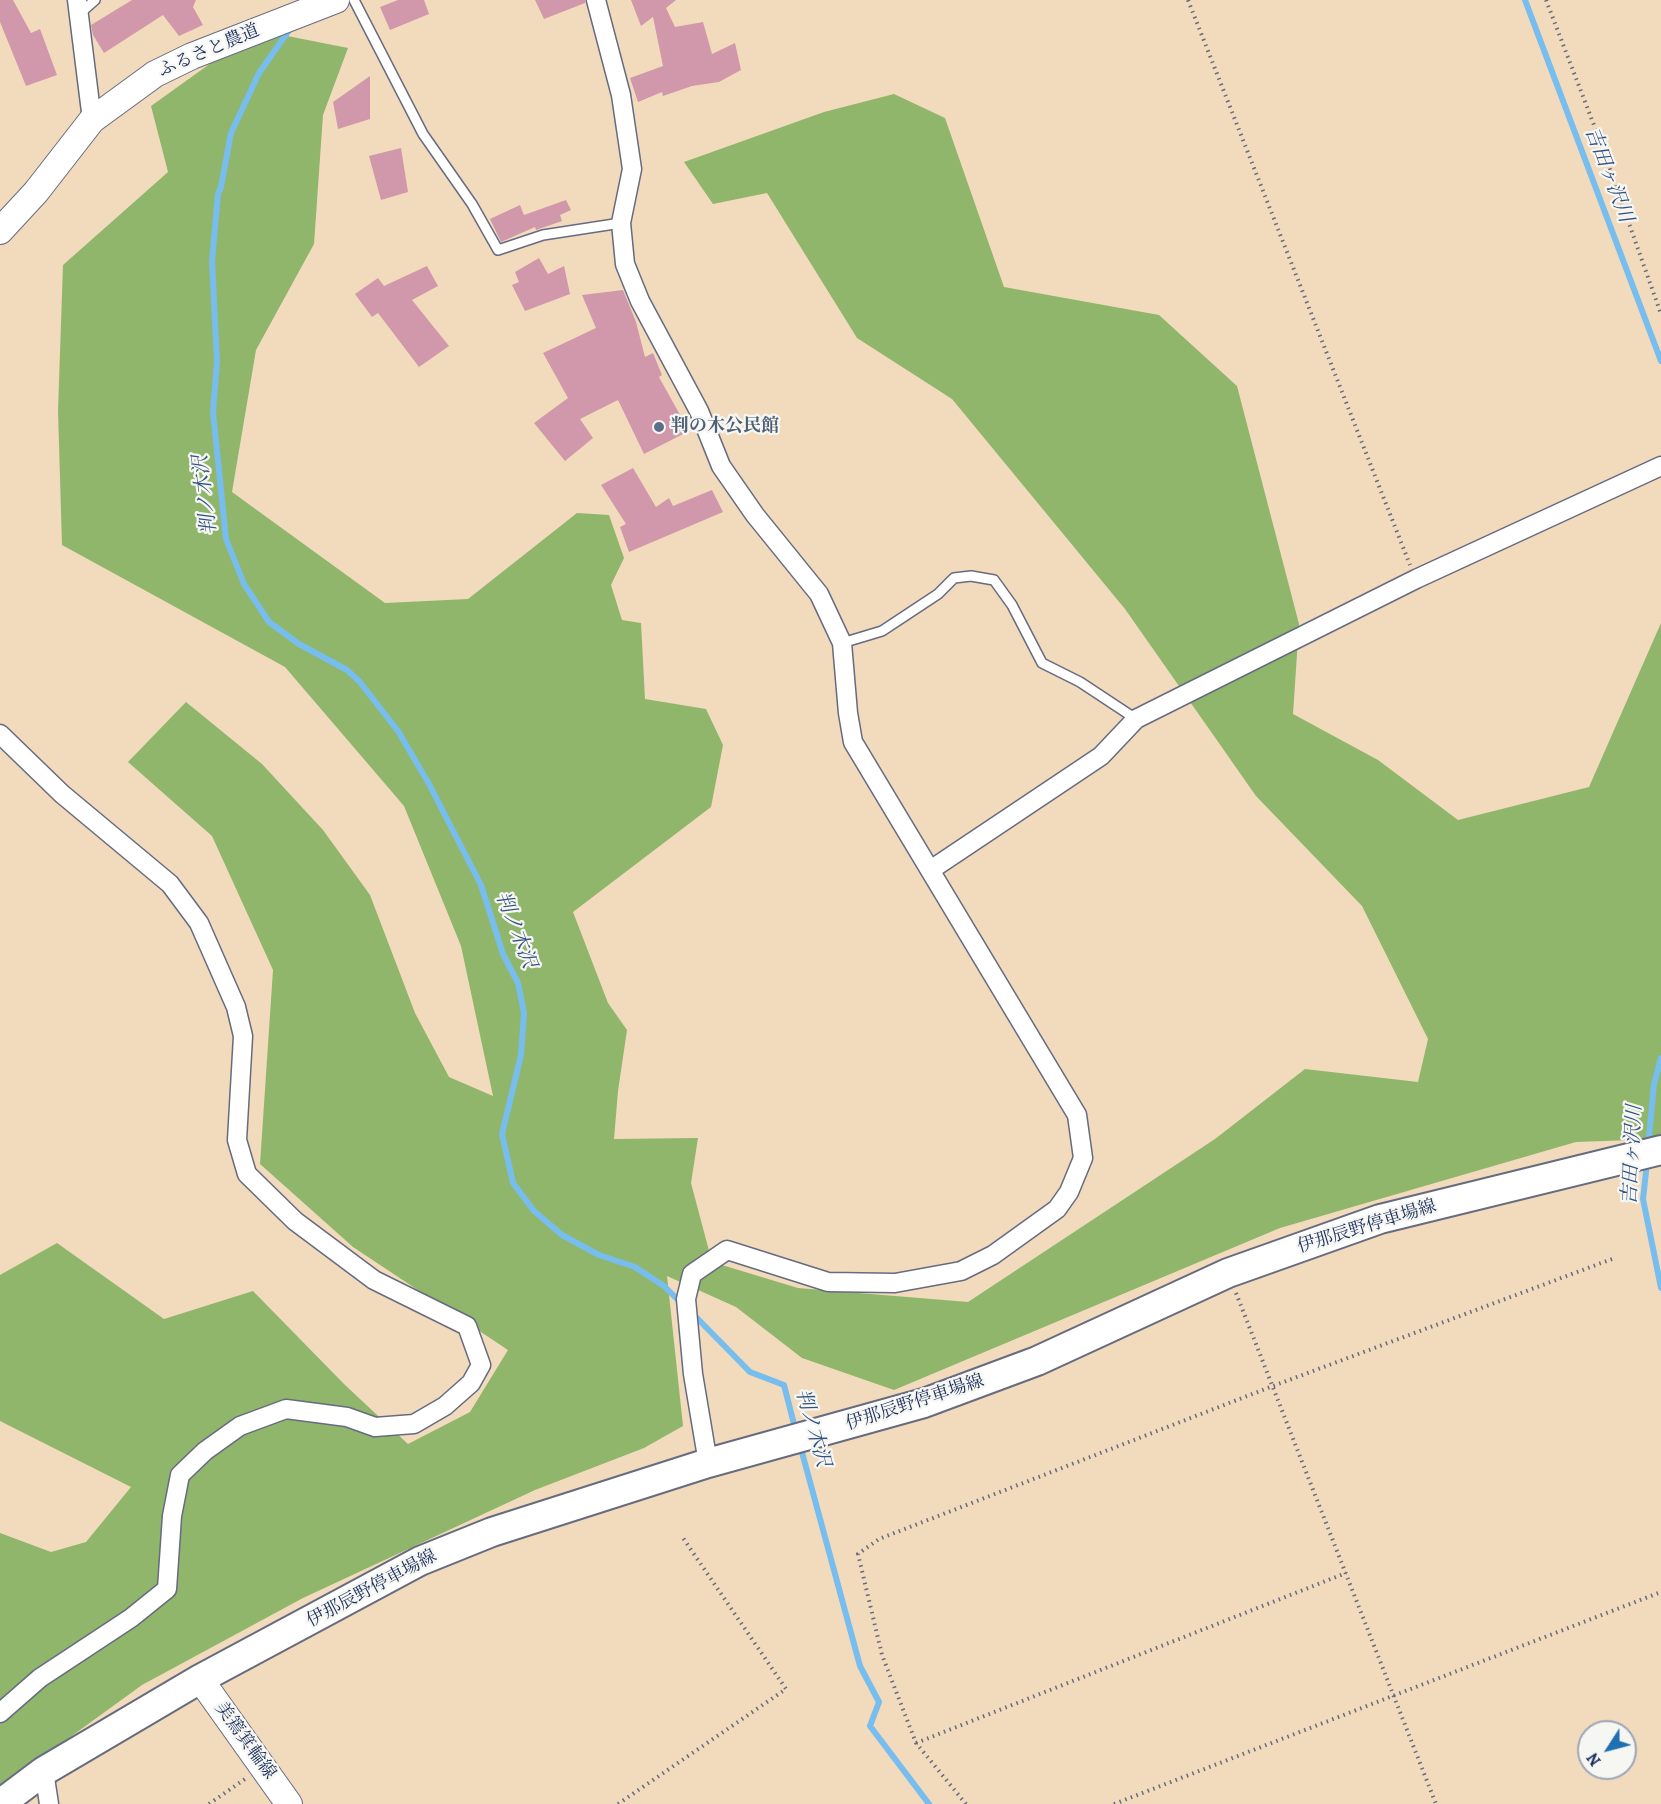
<!DOCTYPE html>
<html>
<head>
<meta charset="utf-8">
<style>
	body { margin:0 }
	#map { position:relative; width:1661px; height:1804px; overflow:hidden; background:#f2dbbc; font-family:Alegreya,serif }
	canvas { display:block }
	.north { position:absolute; left:1577px; top:1720px; width:60px; height:60px; box-sizing:border-box; background:#f6f6f2; border:2px solid #9ea6b7; border-radius:50%; rotate:234deg; font-size:16px; font-weight:700; line-height:24px; text-align:center; color:#1b2f5e }
	.north::after { content:''; display:block; margin:auto; width:21px; height:27px; background:#1f6fb2; clip-path:polygon(50% 0,100% 100%,50% 72%,0 100%) }
</style>
</head>
<body>
<div id="map">
<canvas width="1661" height="1804"></canvas>
<div class="north">N</div>
</div>
<script>
const ctx = document.querySelector('canvas').getContext('2d');
ctx.lineJoin = 'round';
function fillPath(path, color) { ctx.fillStyle = color; ctx.fill(path, 'evenodd'); }
const poly = rows => new Path2D(rows.map(r => 'M' + r).join(''));
function strokePath(path, color, width, dash) { ctx.strokeStyle = color; ctx.lineWidth = width; ctx.lineCap = dash ? 'butt' : 'round'; ctx.setLineDash(dash || []); ctx.stroke(path); }
function write(font, color, halo, rows, align = 'center') {
  ctx.font = font + ' Alegreya,"Noto Serif JP",serif'; ctx.lineWidth = 4.5; ctx.setLineDash([]); ctx.textBaseline = 'middle'; ctx.strokeStyle = halo; ctx.fillStyle = color; for (const [text, x, y, turn = 0] of rows) {
    ctx.save(); ctx.translate(x, y); ctx.rotate((+turn || 0) * Math.PI / 180); ctx.textAlign = isNaN(turn) ? turn : align; if (halo) ctx.strokeText(text, 0, 0); ctx.fillText(text, 0, 0); ctx.restore();
  }
}
fillPath(poly([
	[257,30,348,48,323,115,314,244,256,350,232,492,385,603,468,599,577,513,609,515,624,558,611,585,622,620,641,623,645,699,706,709,723,745,711,807,573,912,608,1003,627,1030,618,1091,614,1139,698,1138,691,1183,712,1262,798,1288,968,1302,1215,1139,1305,1069,1418,1082,1428,1039,1362,906,1256,796,1125,609,952,399,857,338,767,193,713,204,684,162,824,112,894,94,945,118,1004,287,1159,315,1237,386,1299,624,1293,714,1378,760,1458,820,1589,787,1661,623,1661,1139,1576,1142,1280,1228,894,1390,802,1358,736,1307,667,1276,683,1426,644,1448,535,1490,303,1598,142,1685,0,1788,0,1533,51,1552,86,1542,131,1487,0,1421,0,1275,57,1243,164,1319,253,1291,344,1384,408,1444,470,1412,508,1350,353,1247,260,1164,273,970,212,836,128,762,186,702,262,764,323,830,370,895,415,1013,449,1077,493,1096,461,946,404,806,285,667,62,545,58,411,63,265,168,172,151,106]
]), '#90b66c');
strokePath(poly([
	[1525,0,1661,361],
	[292,26,259,73,231,133,221,187,218,194,212,261,217,362,213,412,226,539,244,584,269,622,299,644,347,670,359,681,398,731,429,784,481,885,503,954,518,983,524,1013,521,1055,502,1134,513,1183,534,1211,562,1235,599,1255,635,1267,664,1286,681,1303],
	[1648,1147,1654,1084,1661,1058],
	[1647,1163,1643,1199,1661,1288],
	[691,1312,750,1372,784,1385,796,1432],
	[800,1445,860,1666,879,1702,870,1726,929,1804]
]), '#77bdee', 6);
fillPath(poly([
	[0,0,13,0,31,33,40,29,57,75,26,86,0,22],
	[132,0,196,0,193,7,203,25,179,36,163,15,104,53,93,35,91,25],
	[398,0,424,0,429,14,390,30,380,7],
	[535,0,585,0,585,3,544,19],
	[631,0,676,0,666,8,675,27,703,22,712,54,735,43,741,70,719,82,692,86,663,96,662,92,638,102,630,78,663,66,653,17,641,26],
	[370,76,370,119,338,129,333,102],
	[401,148,408,192,381,200,369,156],
	[566,200,571,210,560,215,562,221,536,230,535,227,501,242,490,219,520,205,524,215],
	[539,258,548,274,564,266,570,294,525,311,512,285,519,282,515,272],
	[427,266,438,286,412,300,449,346,419,367,378,313,372,317,355,294,378,278,384,286],
	[623,290,636,322,645,357,653,353,662,375,659,377,689,431,644,454,618,400,580,419,593,438,565,461,534,423,568,398,543,353,596,328,582,295],
	[633,468,656,507,669,498,673,506,712,490,723,512,629,552,620,527,626,524,601,485]
]), '#d098aa');
const lane = poly([
	[354,0,423,134,472,204,498,250,543,235,621,223],
	[79,14,95,0],
	[842,643,882,631,938,594,954,578,971,576,994,580,1012,605,1042,663,1080,682,1136,719]
]);
const street = poly([
	[77,0,92,120],
	[596,0,621,95,632,169,621,223,625,264,640,301,699,411,721,466,755,515,819,594,842,643,848,713,853,742,1077,1115,1083,1158,1069,1192,1057,1209,993,1255,961,1271,895,1283,828,1282,727,1250,692,1274,686,1299,693,1374,708,1463],
	[0,734,62,794,170,884,199,923,236,1007,243,1036,237,1140,247,1174,295,1221,374,1280,467,1326,481,1365,471,1383,445,1406,414,1424,375,1427,347,1417,286,1409,240,1426,205,1451,180,1475,172,1516,167,1589,131,1618,40,1678,0,1713],
	[932,869,1101,756,1136,719,1416,579,1661,466],
	[44,1771,49,1804]
]);
const secondary = poly([
	[0,231,36,192,92,120,155,74,192,56,336,0],
	[200,1679,289,1804]
]);
const primary = poly([
	[0,1804,44,1771,200,1679,420,1561,492,1532,708,1463,924,1403,1037,1361,1228,1273,1380,1219,1661,1150]
]);
strokePath(lane, '#666b7f', 12);
strokePath(street, '#666b7f', 21);
strokePath(secondary, '#666b7f', 28);
strokePath(primary, '#666b7f', 32);
strokePath(poly([
	[1188,0,1410,565],
	[1546,0,1597,133,1661,314],
	[1236,1293,1436,1804],
	[916,1743,1346,1573],
	[209,1804,245,1779],
	[618,1804,786,1689,683,1538],
	[966,1804,916,1743,882,1655,858,1554,879,1539,1273,1386,1612,1259],
	[1114,1804,1661,1592]
]), '#666b7f', 4, [1.5, 4.5]);
strokePath(lane, '#fff', 9);
strokePath(street, '#fff', 18);
strokePath(secondary, '#fff', 26);
strokePath(primary, '#fff', 28);
for (const [x, y, r, color] of [
	[659,427,6,"#5c6f8a"]
]) { const dot = new Path2D(); dot.arc(x, y, r, 0, 2 * Math.PI); ctx.fillStyle = color; ctx.fill(dot); strokePath(dot, '#f6f6f2', 2); }
write('18px', '#1b2f5e', '#f6f6f2', [
	["ふるさと農道",209,51,-23],
	["伊那辰野停車場線",1367,1227,-17],
	["伊那辰野停車場線",915,1403,-18],
	["伊那辰野停車場線",372,1589,-28],
	["美篶箕輪線",245,1741,54]
]);
write('bold 18px', '#4e5e75', '#f6f6f2', [
	["判の木公民館",671,427]
], 'left');
write('italic 20px', '#325282', '#f6f6f2', [
	["吉田ヶ沢川",1608,175,69],
	["判ノ木沢",206,495,-97],
	["判ノ木沢",515,930,69],
	["吉田ヶ沢川",1633,1155,-87],
	["判ノ木沢",812,1428,74]
]);
</script>
</body>
</html>
